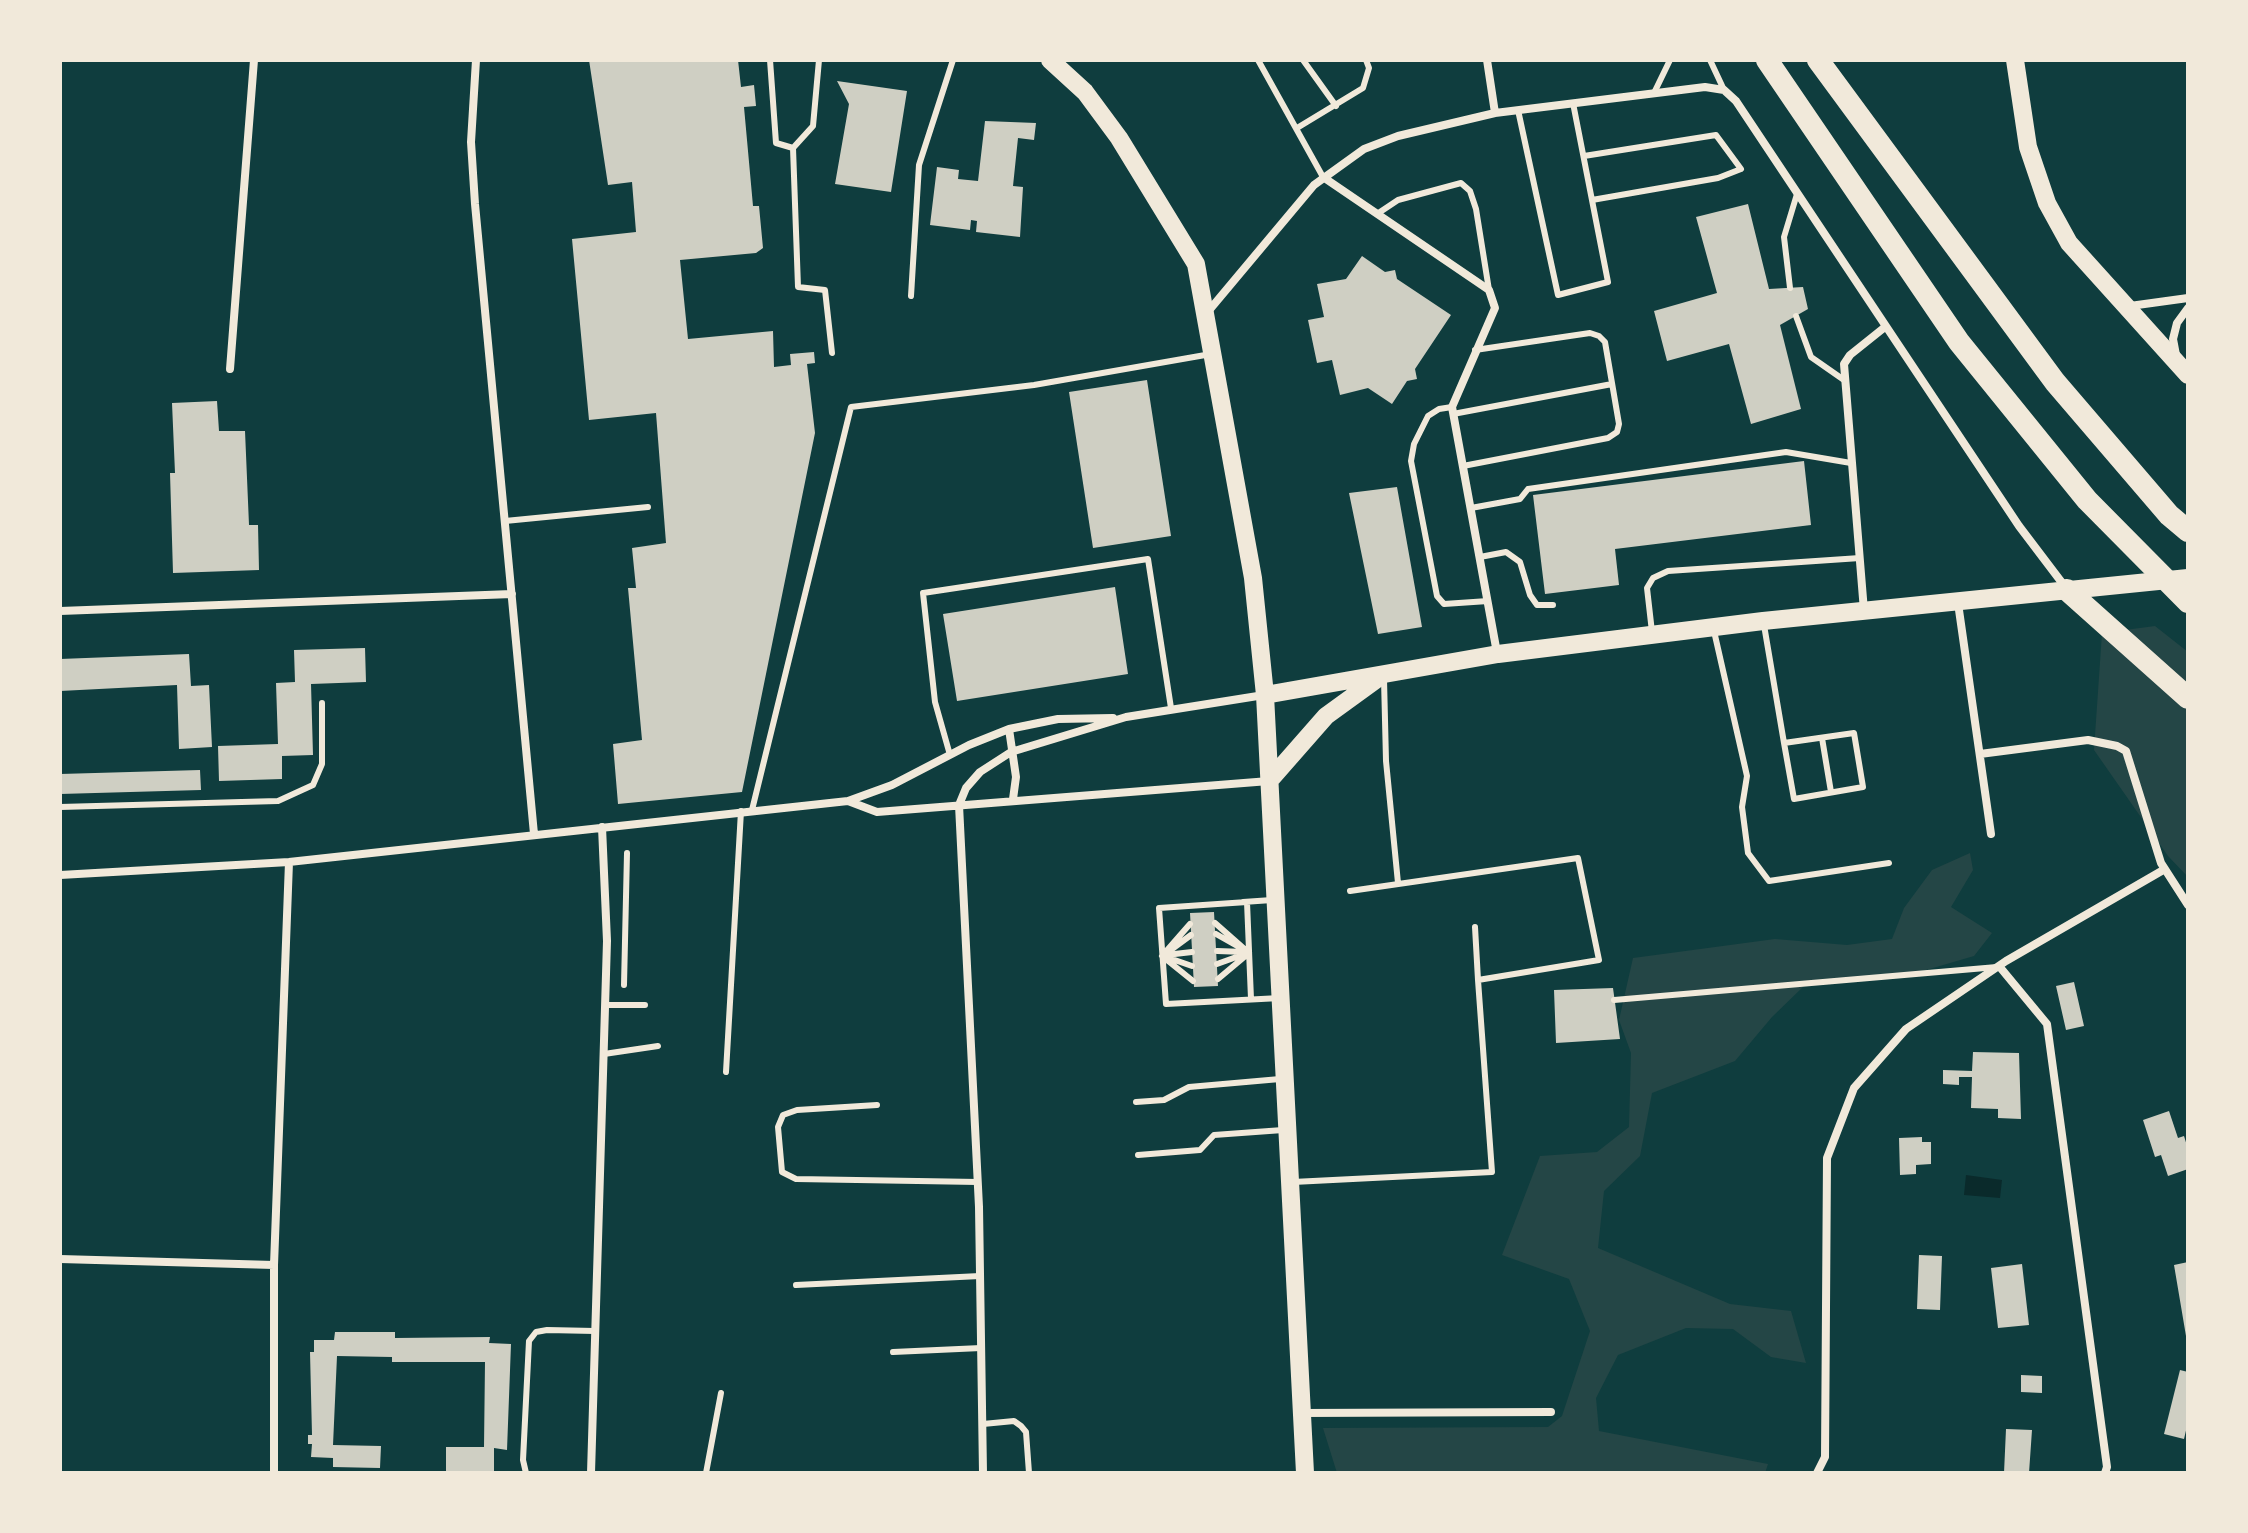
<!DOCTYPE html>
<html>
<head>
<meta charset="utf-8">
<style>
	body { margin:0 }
	#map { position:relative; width:2248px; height:1533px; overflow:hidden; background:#0f3d3e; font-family:"Golos Text",sans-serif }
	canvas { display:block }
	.frame { position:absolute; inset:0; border:62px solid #f1e9da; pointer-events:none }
</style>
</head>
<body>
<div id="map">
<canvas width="2248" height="1533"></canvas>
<div class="frame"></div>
</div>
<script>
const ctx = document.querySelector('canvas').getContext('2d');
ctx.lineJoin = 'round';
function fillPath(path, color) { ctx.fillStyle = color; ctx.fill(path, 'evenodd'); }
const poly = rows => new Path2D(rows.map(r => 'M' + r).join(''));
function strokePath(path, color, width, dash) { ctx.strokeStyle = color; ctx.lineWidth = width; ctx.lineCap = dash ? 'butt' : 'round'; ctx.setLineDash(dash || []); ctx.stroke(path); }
fillPath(poly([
	[2155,626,2188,652,2188,877,2168,856,2094,750,2102,633],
	[1970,853,1973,870,1951,907,1992,933,1974,956,1909,975,1804,986,1772,1017,1735,1061,1652,1093,1640,1156,1604,1191,1598,1248,1730,1304,1791,1311,1806,1363,1771,1357,1733,1329,1686,1328,1618,1355,1596,1398,1599,1431,1768,1464,1765,1473,1337,1473,1323,1428,1548,1427,1562,1416,1590,1331,1569,1279,1502,1255,1540,1156,1597,1152,1629,1127,1631,1053,1619,1020,1633,958,1775,939,1847,945,1892,939,1904,908,1932,870]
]), '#244646');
fillPath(poly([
	[1966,1175,2002,1180,2000,1198,1964,1195]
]), '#0a2a2b');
fillPath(poly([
	[589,60,738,60,741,87,754,85,756,106,744,107,753,206,759,206,763,248,756,253,680,260,688,339,773,331,774,367,791,365,790,354,814,352,815,363,807,364,815,433,742,792,618,804,613,744,642,740,628,588,636,588,632,548,666,543,656,413,589,420,572,239,636,232,632,182,608,185],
	[837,81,907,91,891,192,835,184,849,104],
	[985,121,1036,123,1034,140,1018,138,1013,186,1023,187,1020,237,976,232,977,221,971,220,970,230,930,225,937,167,959,170,958,179,978,181],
	[1748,204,1769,289,1803,287,1808,309,1780,325,1801,409,1751,424,1729,344,1667,361,1654,311,1717,293,1696,217],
	[1362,256,1385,272,1395,270,1397,279,1451,315,1415,369,1417,379,1407,381,1392,404,1368,388,1340,395,1332,360,1317,363,1308,320,1324,317,1317,284,1346,279],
	[1147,380,1171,536,1093,548,1069,392],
	[217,401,219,431,245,431,249,525,258,525,259,570,173,573,170,473,175,473,172,403],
	[1804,461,1811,525,1615,549,1619,585,1545,594,1533,495],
	[1397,487,1422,627,1378,634,1349,493],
	[1115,587,1128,674,957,701,943,614],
	[365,648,366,682,311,684,313,755,282,756,282,779,219,781,218,746,278,744,276,683,295,682,294,650],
	[189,654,191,686,209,685,212,747,179,749,177,685,60,691,60,659],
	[200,770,201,790,60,794,60,774],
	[1214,912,1218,986,1194,987,1190,913],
	[2074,982,2084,1026,2066,1030,2056,986],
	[1613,988,1620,1039,1556,1043,1554,990],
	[1973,1052,2019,1053,2021,1119,1998,1118,1998,1109,1971,1108,1972,1077,1959,1077,1959,1085,1943,1084,1943,1070,1972,1071],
	[2169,1111,2178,1138,2184,1136,2188,1149,2188,1169,2168,1176,2161,1155,2155,1157,2143,1120],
	[1922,1137,1922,1142,1931,1142,1931,1164,1916,1165,1916,1174,1900,1175,1899,1138],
	[1919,1255,1942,1256,1940,1310,1917,1309],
	[2188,1262,2188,1336,2186,1336,2174,1265],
	[2022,1264,2029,1325,1998,1328,1991,1268],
	[335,1332,395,1332,395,1338,490,1337,489,1343,511,1344,507,1450,494,1448,494,1471,446,1471,446,1447,484,1447,485,1362,392,1362,392,1357,337,1356,333,1445,381,1446,380,1468,333,1467,333,1458,311,1457,312,1444,308,1444,308,1435,312,1435,310,1352,314,1352,314,1340,334,1340],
	[2180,1370,2188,1372,2188,1422,2184,1439,2164,1434],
	[2021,1375,2042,1376,2042,1393,2021,1392],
	[2006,1429,2032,1430,2029,1473,2004,1473]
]), '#cfcfc3');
strokePath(poly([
	[770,60,776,143,793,148,813,126,819,60],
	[1258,60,1323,177],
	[1303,60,1336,106],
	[1710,60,1724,90],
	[1654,93,1670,60],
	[1518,110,1558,295,1608,282,1573,103],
	[1297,128,1363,88,1369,68,1366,60],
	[793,148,798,287,825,290,832,353],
	[1584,156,1716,135,1741,169,1718,178,1592,200],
	[1377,214,1398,200,1461,183,1470,191,1476,209,1489,290],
	[1790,288,1784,237,1797,194],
	[911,296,919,165,953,60],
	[1796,316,1811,357,1844,380],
	[1452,407,1439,409,1428,416,1414,444,1411,461,1437,596,1444,604,1488,601],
	[1453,414,1612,384],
	[1463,466,1608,438,1617,432,1619,424,1605,342,1599,336,1590,333,1475,350],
	[1471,508,1520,499,1528,489,1786,452,1851,463],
	[505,521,648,507],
	[1480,557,1506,552,1520,562,1530,595,1537,605,1553,605],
	[1764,625,1784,743,1794,799,1863,787,1854,733,1784,743],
	[1714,631,1747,776,1742,807,1748,853,1769,881,1889,863],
	[1652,632,1647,588,1653,578,1668,571,1860,558],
	[1384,679,1386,761,1398,883],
	[1822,738,1831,792],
	[950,755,935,702,923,593,1148,559,1171,708],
	[60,807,278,801,313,785,322,764,322,703],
	[752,810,851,407,1034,385,1211,354],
	[1243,902,1272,900],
	[1215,923,1249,953],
	[1475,927,1478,980],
	[1216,934,1239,947],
	[1172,949,1191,935],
	[1217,951,1245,952],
	[1166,955,1192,952],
	[1162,956,1190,924],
	[1162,956,1193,981],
	[1166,957,1192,966],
	[1217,964,1242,955],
	[1218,979,1249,953],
	[624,985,627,853],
	[1251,999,1247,902,1159,908,1166,1004,1280,998],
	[1614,1000,1997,967],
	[605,1005,645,1005],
	[604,1054,658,1046],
	[726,1072,741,811],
	[1136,1102,1164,1100,1189,1087,1280,1079],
	[877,1105,797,1110,783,1115,778,1127,782,1172,796,1179,978,1182],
	[1138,1155,1200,1150,1214,1135,1283,1130],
	[1293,1182,1492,1172,1478,980,1599,960,1578,858,1350,891],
	[796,1285,980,1276],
	[893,1352,981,1348],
	[983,1424,1014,1421,1021,1426,1026,1432,1029,1473],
	[526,1473,523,1460,529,1341,536,1332,547,1330,595,1331],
	[706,1473,721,1393]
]), '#f1e9da', 6);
strokePath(poly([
	[476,60,471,142,475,204,534,834],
	[1487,60,1495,113],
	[1323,177,1489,290,1495,308,1452,407,1497,653],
	[2130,306,2188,298],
	[1206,314,1314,185,1364,149,1398,136,1495,113,1705,87,1724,90,1736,101,2019,526,2066,588],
	[2176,355,2173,339,2177,323,2188,308],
	[230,369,254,60],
	[1958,603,1991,834],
	[60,611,512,594],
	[1864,611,1844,364,1850,355,1885,327],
	[1009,729,1016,777,1013,799],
	[1980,754,2088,740,2117,746,2126,751,2161,863,2188,905],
	[848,801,892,785,969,745,1009,729,1058,719,1113,718],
	[60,875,289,862,848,801,877,812,1269,781],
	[1999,966,2047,1024,2107,1467,2105,1473],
	[60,1259,274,1265],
	[1301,1413,1551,1412],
	[274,1473,274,1265,289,862],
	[591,1473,607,941,602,827],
	[983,1473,979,1207,959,805,966,788,980,772,1011,752,1126,717,1264,695],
	[1817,1473,1825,1457,1827,1158,1854,1088,1906,1029,2006,961,2165,869]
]), '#f1e9da', 8);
strokePath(poly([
	[1050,60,1085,92,1119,138,1196,264,1253,578,1265,695,1305,1473],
	[2015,60,2028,147,2047,203,2069,243,2188,375],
	[1265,695,1498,654,1763,621,2188,578],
	[1269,781,1326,716,1377,679]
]), '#f1e9da', 18);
strokePath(poly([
	[1767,60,1959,342,2087,500,2188,602],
	[1818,60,2055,382,2169,515,2188,531],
	[2067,590,2188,698]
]), '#f1e9da', 22);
</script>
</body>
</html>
